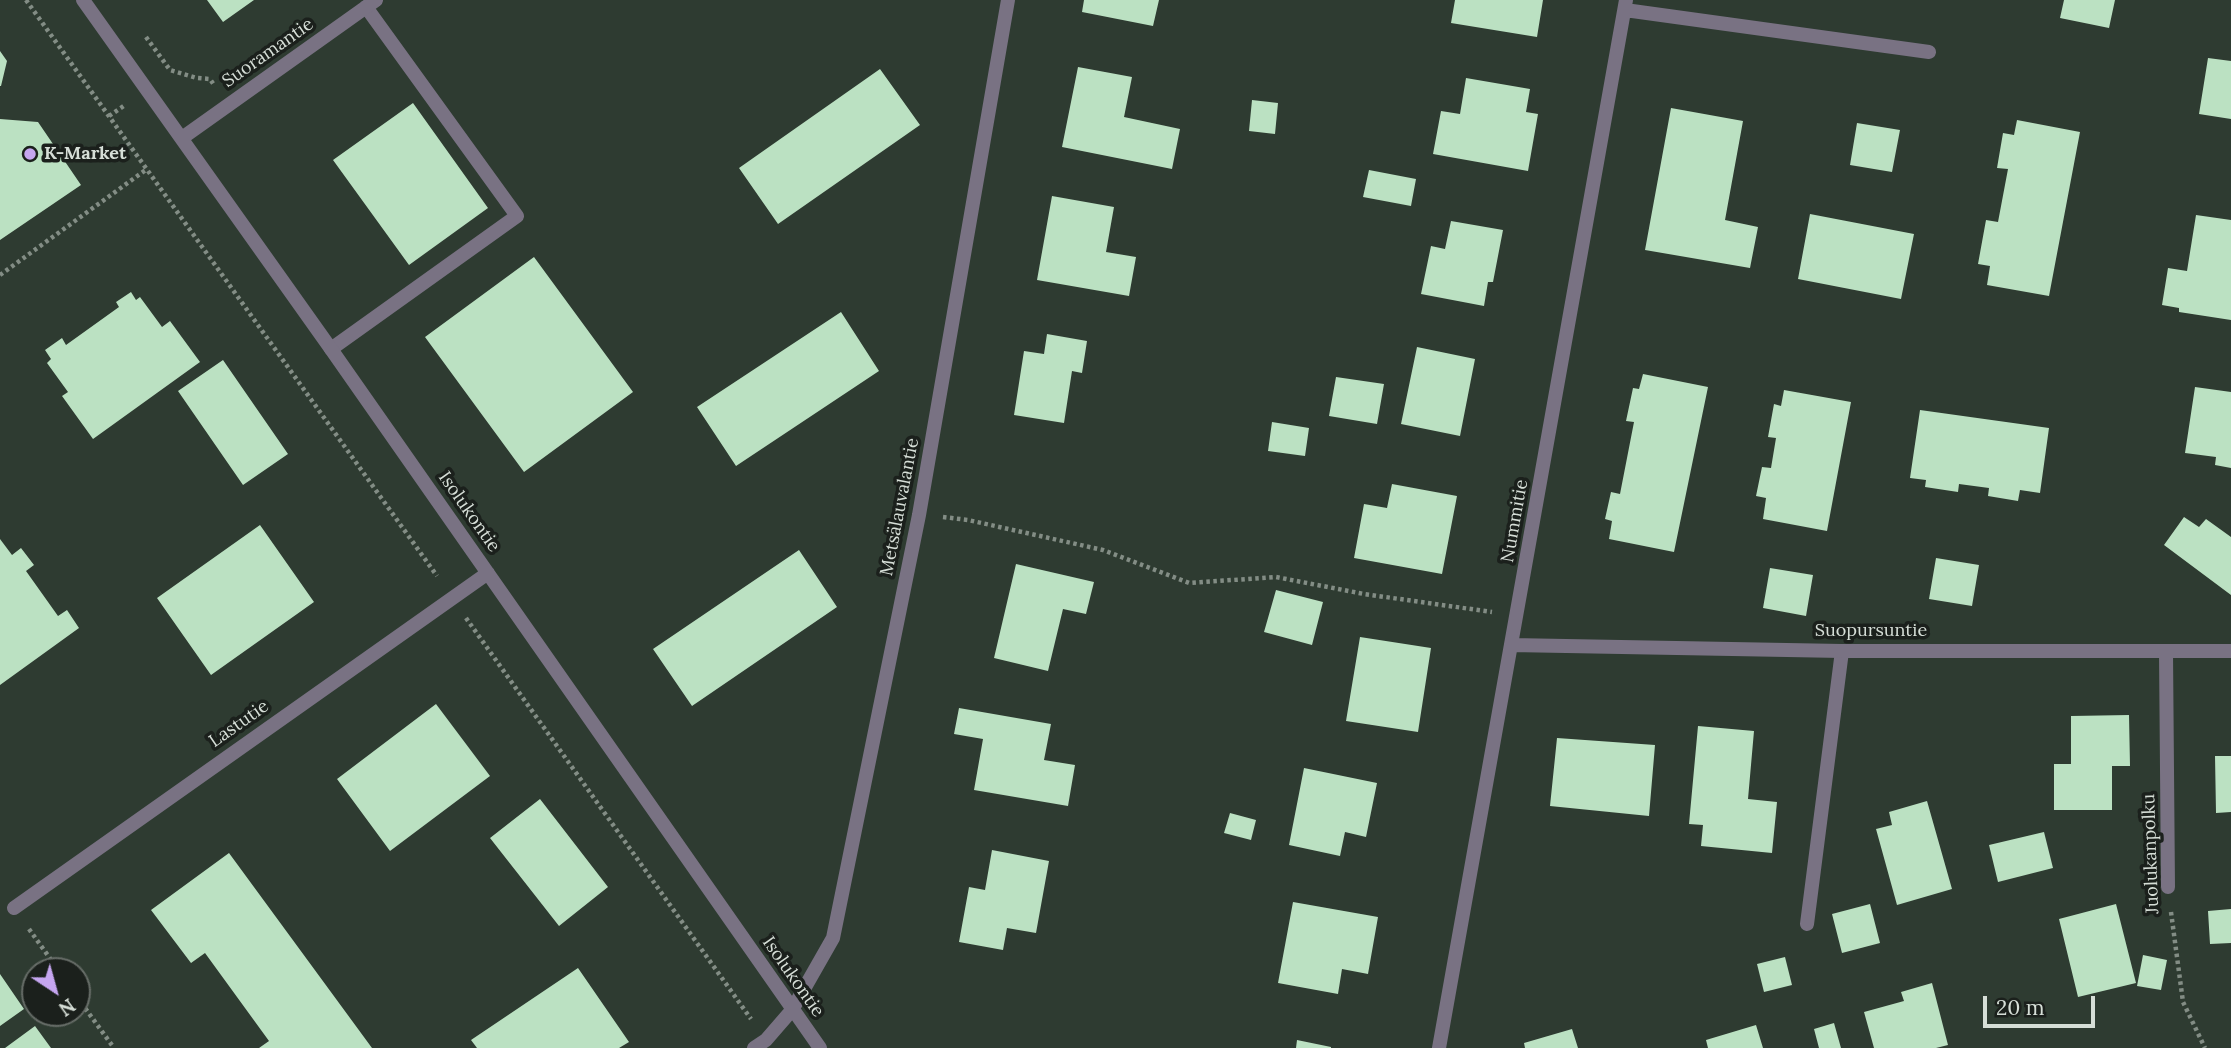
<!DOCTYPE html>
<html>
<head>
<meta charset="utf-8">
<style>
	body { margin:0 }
	#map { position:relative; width:2231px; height:1048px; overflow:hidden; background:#2e3b31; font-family:Lora,serif }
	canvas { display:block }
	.north { position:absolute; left:21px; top:957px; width:70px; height:70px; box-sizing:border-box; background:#1b201c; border:2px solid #666c67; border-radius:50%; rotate:144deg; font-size:19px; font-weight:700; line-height:28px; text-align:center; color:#d6ded7 }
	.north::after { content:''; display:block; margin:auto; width:24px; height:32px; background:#c6a6f0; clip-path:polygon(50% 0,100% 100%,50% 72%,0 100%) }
	.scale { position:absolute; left:1983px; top:996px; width:112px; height:32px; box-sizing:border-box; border:4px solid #d6ded7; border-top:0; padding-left:9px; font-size:21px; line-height:24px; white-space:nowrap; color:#d6ded7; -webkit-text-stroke:5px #1b201c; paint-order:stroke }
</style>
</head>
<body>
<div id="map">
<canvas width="2231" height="1048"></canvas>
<div class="north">N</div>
<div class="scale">20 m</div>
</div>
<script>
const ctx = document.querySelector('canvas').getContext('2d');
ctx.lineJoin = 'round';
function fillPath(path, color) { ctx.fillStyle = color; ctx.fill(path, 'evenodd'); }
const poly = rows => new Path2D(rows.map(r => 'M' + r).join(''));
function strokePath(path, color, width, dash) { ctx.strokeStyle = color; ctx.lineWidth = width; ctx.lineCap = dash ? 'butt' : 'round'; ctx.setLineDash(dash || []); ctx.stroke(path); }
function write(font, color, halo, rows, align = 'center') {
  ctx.font = font + ' Lora,serif'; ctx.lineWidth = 7; ctx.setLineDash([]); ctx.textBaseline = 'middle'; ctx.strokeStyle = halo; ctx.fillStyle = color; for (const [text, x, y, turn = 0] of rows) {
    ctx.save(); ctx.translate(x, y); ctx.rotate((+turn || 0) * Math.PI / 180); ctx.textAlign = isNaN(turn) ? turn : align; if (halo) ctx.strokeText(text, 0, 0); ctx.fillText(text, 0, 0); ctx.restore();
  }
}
fillPath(poly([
	[207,0,254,0,223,22],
	[1084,0,1159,0,1153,26,1082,12],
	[1455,0,1543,0,1537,37,1451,23],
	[2064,0,2115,0,2109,28,2060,18],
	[0,51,7,61,1,86,0,86],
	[2208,58,2231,61,2231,119,2199,114],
	[1078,67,1132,77,1124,117,1180,129,1172,169,1062,147],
	[880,69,920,125,778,224,739,168],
	[1466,78,1530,89,1526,112,1538,114,1528,171,1433,154,1441,111,1460,114],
	[1252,100,1278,103,1275,134,1249,131],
	[413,103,488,208,409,265,333,160],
	[1671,108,1743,121,1725,220,1758,227,1750,268,1645,250],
	[0,119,38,122,81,185,0,240],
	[2017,120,2080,132,2049,296,1987,285,1990,266,1978,264,1986,220,1998,222,2008,169,1997,168,2003,133,2014,135],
	[1857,123,1900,130,1892,172,1850,165],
	[1369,170,1416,179,1411,206,1363,197],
	[1052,196,1114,207,1106,252,1136,257,1129,296,1037,280],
	[1810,214,1914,234,1901,299,1798,279],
	[2196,215,2231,220,2231,320,2179,312,2179,308,2162,305,2168,268,2187,271],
	[1451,221,1503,230,1493,282,1488,282,1484,306,1421,294,1431,246,1445,249],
	[534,257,633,392,524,472,425,337],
	[131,292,136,300,140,297,162,327,170,321,200,362,93,439,62,396,68,392,47,363,51,359,45,350,62,338,66,345,119,307,116,302],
	[841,312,879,371,736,466,697,407],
	[1047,334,1087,341,1082,373,1072,371,1064,423,1014,415,1024,351,1044,354],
	[1417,347,1475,359,1460,436,1401,424],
	[223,360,288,454,243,485,178,391],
	[1643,374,1708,387,1674,552,1609,539,1612,521,1605,519,1611,492,1620,494,1634,422,1626,421,1633,388,1639,389],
	[1336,377,1384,384,1377,424,1329,416],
	[2195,387,2231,392,2231,468,2215,465,2216,457,2185,453],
	[1784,390,1851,402,1827,531,1763,519,1766,498,1756,496,1762,467,1771,468,1776,438,1768,437,1774,404,1781,406],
	[1920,410,2049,428,2040,493,2020,490,2018,501,1988,496,1989,488,1959,484,1958,492,1925,487,1926,480,1910,478],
	[1272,422,1309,428,1305,456,1268,451],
	[1392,484,1457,496,1442,574,1354,558,1364,504,1387,508],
	[2184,517,2199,527,2206,519,2231,537,2231,595,2164,545],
	[260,525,314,602,211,675,157,598],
	[0,539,12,555,21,548,34,565,26,571,58,616,67,610,79,628,0,685],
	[799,550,837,607,692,706,653,649],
	[1936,558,1979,565,1972,606,1929,599],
	[1016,564,1094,582,1086,614,1063,609,1048,671,994,658],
	[1770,568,1813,575,1806,616,1763,608],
	[1276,590,1323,602,1312,645,1264,632],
	[1360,637,1431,648,1418,732,1346,721],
	[436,704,490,776,390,851,337,779],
	[959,708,1051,724,1044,760,1075,765,1068,806,974,790,983,739,954,734],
	[2129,715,2130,766,2112,766,2112,810,2054,810,2054,764,2071,764,2071,716],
	[1698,726,1754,731,1748,799,1777,802,1772,853,1701,846,1703,825,1689,824],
	[1557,738,1655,745,1649,816,1550,806],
	[2215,756,2231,756,2231,812,2216,813],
	[1304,768,1377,783,1366,837,1345,832,1340,856,1289,845],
	[540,799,608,887,559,926,490,838],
	[1927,801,1952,889,1897,905,1876,829,1892,825,1889,812],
	[1230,813,1256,820,1251,840,1224,833],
	[2044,832,2053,868,1998,882,1989,845],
	[992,850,1049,861,1036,933,1007,928,1003,950,959,942,969,887,985,890],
	[229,853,372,1048,259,1048,269,1041,205,953,191,963,151,910],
	[1293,902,1378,917,1368,974,1342,969,1338,994,1278,983],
	[1870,904,1880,943,1842,953,1832,914],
	[2116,904,2136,983,2078,997,2059,919],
	[2231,909,2231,943,2210,944,2208,911],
	[2143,955,2167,960,2161,990,2137,986],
	[1785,957,1792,985,1764,992,1757,964],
	[578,968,629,1042,619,1048,477,1048,471,1040],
	[0,974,24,1009,0,1026],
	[1932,983,1948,1045,1936,1048,1874,1048,1864,1012,1904,1001,1901,992],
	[1834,1023,1841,1048,1819,1048,1814,1029],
	[1756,1025,1763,1048,1708,1048,1706,1040],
	[35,1026,51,1048,5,1048],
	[1572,1029,1578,1048,1525,1048,1524,1043],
	[1297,1040,1331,1047,1331,1048,1296,1048]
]), '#bbe1c2');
strokePath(poly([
	[26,0,437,576],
	[146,37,170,70,197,78,210,79,214,85],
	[109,116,125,105],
	[0,275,147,169],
	[943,517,968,520,1103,550,1189,583,1276,577,1364,594,1492,612],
	[466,618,751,1019],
	[2171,912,2183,1002,2205,1048],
	[29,929,59,971],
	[77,997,114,1048]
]), '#838d85', 4.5, [3.5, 3.5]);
strokePath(poly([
	[331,349,517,216,366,7],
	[1807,924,1842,651]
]), '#797283', 14);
strokePath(poly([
	[83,0,331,349,820,1048],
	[1625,10,1929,52],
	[182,138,376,0],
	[1511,645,1842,651,2231,651],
	[2166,652,2168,887],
	[14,908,488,573],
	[754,1048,766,1040,792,1010,833,938,919,515,1008,0],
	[1439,1048,1626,0]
]), '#797283', 14);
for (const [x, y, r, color] of [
	[30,154,7,"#c6a6f0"]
]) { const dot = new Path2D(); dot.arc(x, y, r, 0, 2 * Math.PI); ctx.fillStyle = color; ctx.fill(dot); strokePath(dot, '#1b201c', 2.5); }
write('18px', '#d6ded7', '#1b201c', [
	["Suoramantie",268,53,-35],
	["Metsälauvalantie",900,507,-79],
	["Isolukontie",469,512,55],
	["Nummitie",1515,521,-80],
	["Suopursuntie",1871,631],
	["Lastutie",239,724,-35],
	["Juolukanpolku",2151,854,-92],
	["Isolukontie",793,977,55]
]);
write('bold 18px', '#d6ded7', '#1b201c', [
	["K-Market",44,154]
], 'left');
</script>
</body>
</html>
